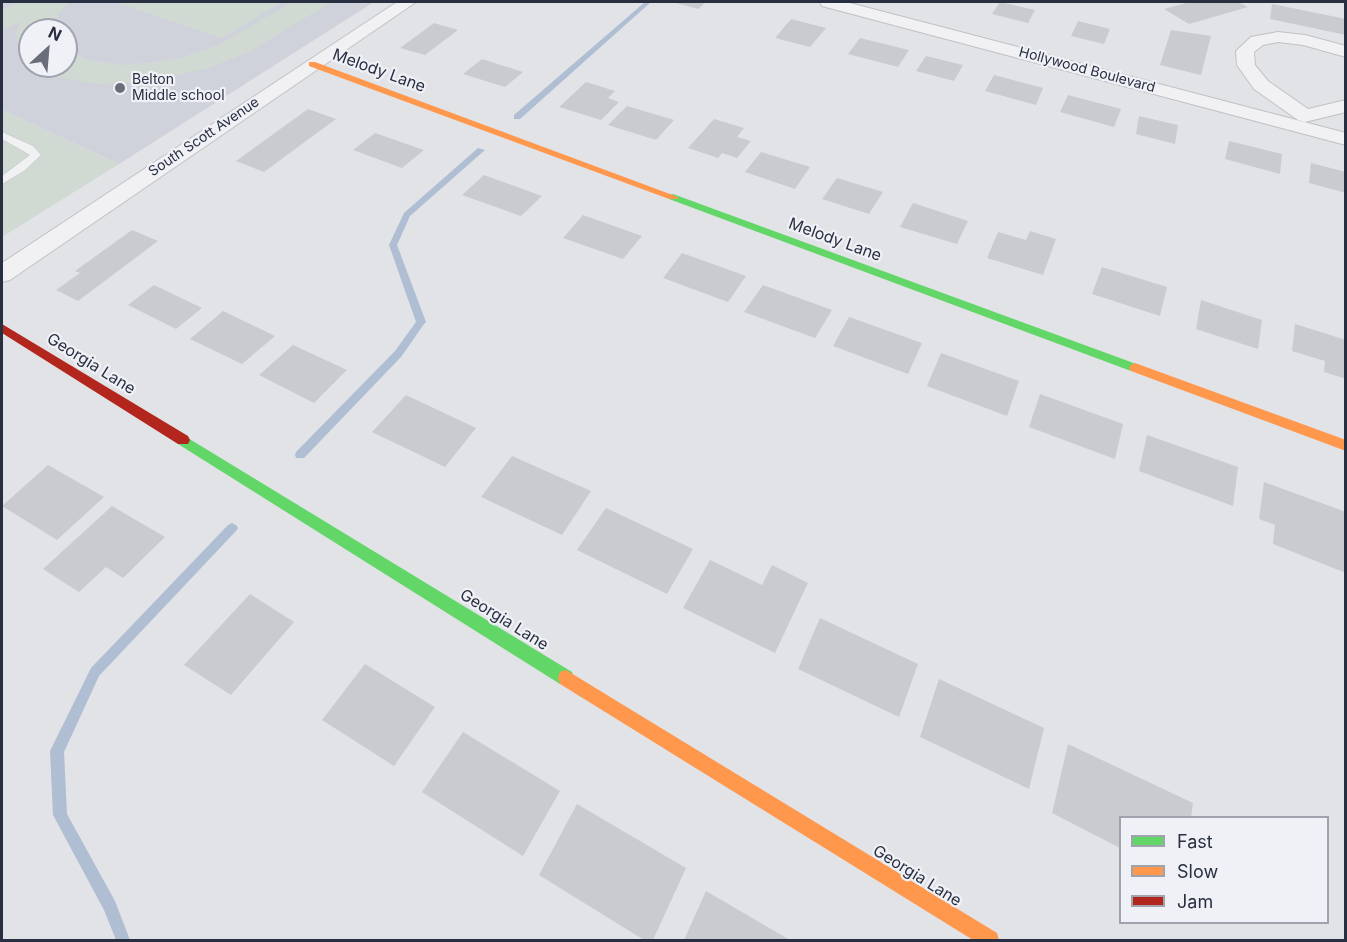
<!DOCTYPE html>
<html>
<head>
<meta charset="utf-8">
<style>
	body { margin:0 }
	#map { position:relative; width:1347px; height:942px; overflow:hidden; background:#e1e3e7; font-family:Inter,sans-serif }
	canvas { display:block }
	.frame { position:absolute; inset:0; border:3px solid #282f40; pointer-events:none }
	.legend { position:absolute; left:1119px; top:816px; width:210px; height:108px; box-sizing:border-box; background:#eff1f6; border:2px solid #9fa3ad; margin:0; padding:8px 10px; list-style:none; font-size:18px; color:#282f40 }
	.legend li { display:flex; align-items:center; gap:12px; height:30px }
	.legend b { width:30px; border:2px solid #9fa3ad }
	.north { position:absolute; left:18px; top:18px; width:60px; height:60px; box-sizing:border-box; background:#eff1f6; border:2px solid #9fa3ad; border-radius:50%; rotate:26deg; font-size:16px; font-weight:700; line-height:24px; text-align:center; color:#282f40 }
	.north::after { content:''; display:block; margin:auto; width:21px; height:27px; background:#696e7a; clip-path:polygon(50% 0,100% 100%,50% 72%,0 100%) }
</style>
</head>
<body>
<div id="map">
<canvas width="1347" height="942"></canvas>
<div class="frame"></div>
<ul class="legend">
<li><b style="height:8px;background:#63d668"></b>Fast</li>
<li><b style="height:8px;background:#ff974d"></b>Slow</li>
<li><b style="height:8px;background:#b3261e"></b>Jam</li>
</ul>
<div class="north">N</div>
</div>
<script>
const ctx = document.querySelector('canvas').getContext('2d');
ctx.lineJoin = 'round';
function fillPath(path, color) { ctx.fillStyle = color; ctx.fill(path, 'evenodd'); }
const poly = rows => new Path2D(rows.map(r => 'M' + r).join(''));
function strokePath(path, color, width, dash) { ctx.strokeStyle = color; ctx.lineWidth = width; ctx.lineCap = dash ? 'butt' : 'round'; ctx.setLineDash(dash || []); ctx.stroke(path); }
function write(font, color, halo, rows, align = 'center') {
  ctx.font = font + ' Inter,sans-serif'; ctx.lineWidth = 4.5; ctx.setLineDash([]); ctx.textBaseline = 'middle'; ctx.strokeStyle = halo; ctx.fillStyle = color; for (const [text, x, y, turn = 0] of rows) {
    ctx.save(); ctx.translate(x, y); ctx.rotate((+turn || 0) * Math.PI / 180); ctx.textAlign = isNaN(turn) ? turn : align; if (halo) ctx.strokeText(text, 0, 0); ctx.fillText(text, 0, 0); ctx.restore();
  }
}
fillPath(poly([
	[2,2,374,2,119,164,2,110],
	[30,30,66,30,66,66,30,66]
]), '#cfd2da');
fillPath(poly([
	[20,2,69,2,57,16,52,30,30,30,30,63,20,50,17,41,16,33,21,21,2,31,2,10],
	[115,2,282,2,222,38],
	[293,2,331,2,251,51,206,69,140,82,98,84,57,77,34,66,66,66,66,50,89,60,120,65,156,62,180,58,218,45],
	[2,110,119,164,2,237]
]), '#d1dad2');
fillPath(poly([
	[645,2,651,2,520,119,514,119,514,115,645,2],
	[478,148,485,150,410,216,397,245,426,322,424,324,401,357,304,458,296,458,295,455,296,452,395,351,416,322,389,245,404,213,478,148],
	[232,523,236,525,238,528,236,531,99,676,64,752,67,814,115,901,130,940,116,940,104,910,53,815,50,751,91,668,228,525,232,523]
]), '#afbed2');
fillPath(poly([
	[672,2,706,2,698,9],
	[1000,2,1035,10,1028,23,992,14],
	[1190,2,1238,2,1248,7,1189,24,1164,9],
	[1272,4,1346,19,1346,35,1270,19],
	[791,19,826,28,810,47,775,38],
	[1078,21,1110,29,1104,44,1071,36],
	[434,23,458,30,425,55,400,48],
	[1171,30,1211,36,1201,75,1160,65],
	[860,38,909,50,898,67,848,54],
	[926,56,963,65,954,81,916,71],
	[482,59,523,72,505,87,463,74],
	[994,75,1043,88,1036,105,985,91],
	[586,82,615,91,608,98,619,102,601,120,559,107],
	[1068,95,1121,109,1114,127,1060,112],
	[627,106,674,120,656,140,608,125],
	[308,109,336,119,264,172,236,161],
	[1139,116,1178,125,1175,144,1136,134],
	[714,119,744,128,737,137,751,141,737,158,722,153,718,158,688,148],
	[375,133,424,150,402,168,353,150],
	[1229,141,1282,154,1280,174,1225,159],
	[761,152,810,167,795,189,745,172],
	[1311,163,1346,172,1346,193,1309,183],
	[484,175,542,196,521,216,462,195],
	[837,178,883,192,869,214,822,199],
	[913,203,968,221,957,244,900,227],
	[583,215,642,236,623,259,563,238],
	[132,230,158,241,78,301,56,290,80,273,75,271],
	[1030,231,1056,239,1043,275,987,258,998,232,1026,240],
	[682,253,746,276,728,302,663,278],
	[1102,267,1167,287,1160,316,1092,294],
	[154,285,202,308,176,329,128,305],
	[763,285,832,310,815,338,744,312],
	[1201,300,1262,320,1258,349,1196,329],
	[223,311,275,336,242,364,190,339],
	[849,317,922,343,908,374,833,346],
	[1295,324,1346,340,1346,379,1324,372,1325,361,1292,351],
	[293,345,347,370,314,403,259,375],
	[941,353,1019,381,1007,416,927,386],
	[1040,394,1123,424,1115,459,1029,427],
	[406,395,476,428,445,467,372,432],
	[1147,435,1238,467,1233,506,1139,471],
	[512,456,591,491,562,535,481,497],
	[48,465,104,497,57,540,2,506],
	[1264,482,1346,512,1346,573,1273,544,1275,525,1259,519],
	[112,506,165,537,123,578,106,567,79,592,43,569],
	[606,508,693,549,667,594,577,550],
	[710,560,762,585,772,565,808,583,775,653,683,608],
	[250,594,294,622,231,695,184,665],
	[820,618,918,664,899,717,798,669],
	[365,664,435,707,394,766,322,720],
	[939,679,1044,728,1029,789,920,737],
	[463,732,560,791,523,856,422,792],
	[1068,744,1193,803,1191,818,1120,818,1120,848,1052,813],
	[577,804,686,868,653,940,644,940,539,875],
	[706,891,790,940,684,940]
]), '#cacbcf');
const lane = poly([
	[2,132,33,146,41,155,24,171,2,184,2,176,30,155,2,139,2,132]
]);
const street = poly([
	[397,2,416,2,10,280,2,282,2,263,397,2],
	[820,2,846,2,1346,133,1346,145,822,6,820,2],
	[1278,32,1305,35,1346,46,1346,57,1303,45,1278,42,1263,45,1254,52,1255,65,1268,81,1308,109,1346,100,1346,112,1305,122,1298,120,1254,89,1237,65,1236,51,1251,37,1278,32]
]);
strokePath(lane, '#bfc1c5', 1);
strokePath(street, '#bfc1c5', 2);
fillPath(lane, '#f1f1f3');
fillPath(street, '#f1f1f3');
fillPath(poly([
	[673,194,1139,365,1141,368,1139,371,1131,371,669,199,669,195,673,194],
	[183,435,572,672,574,678,572,684,566,686,560,684,178,444,176,440,178,436,183,435]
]), '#63d668');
fillPath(poly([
	[309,62,315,62,678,197,677,199,669,199,309,66,309,62],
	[1135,363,1346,440,1346,451,1131,371,1129,368,1131,365,1135,363],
	[566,670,997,933,999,940,973,940,560,684,558,678,560,672,566,670]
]), '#ff974d');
fillPath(poly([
	[2,324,188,436,190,440,188,444,178,444,2,333,2,324]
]), '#b3261e');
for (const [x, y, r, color] of [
	[120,88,6,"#696e7a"]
]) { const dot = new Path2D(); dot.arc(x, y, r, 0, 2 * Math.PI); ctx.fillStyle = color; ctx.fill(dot); strokePath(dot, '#eff1f6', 2); }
write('14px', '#282f40', '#eff1f6', [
	["Hollywood Boulevard",1087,70,15],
	["South Scott Avenue",204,137,-34]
]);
write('14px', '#282f40', '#eff1f6', [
	["Belton",132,80],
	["Middle school",132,96]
], 'left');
write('16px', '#282f40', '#eff1f6', [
	["Melody Lane",379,71,20],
	["Melody Lane",835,240,20],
	["Georgia Lane",91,364,32],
	["Georgia Lane",504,620,32],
	["Georgia Lane",917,876,32]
]);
</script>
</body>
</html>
